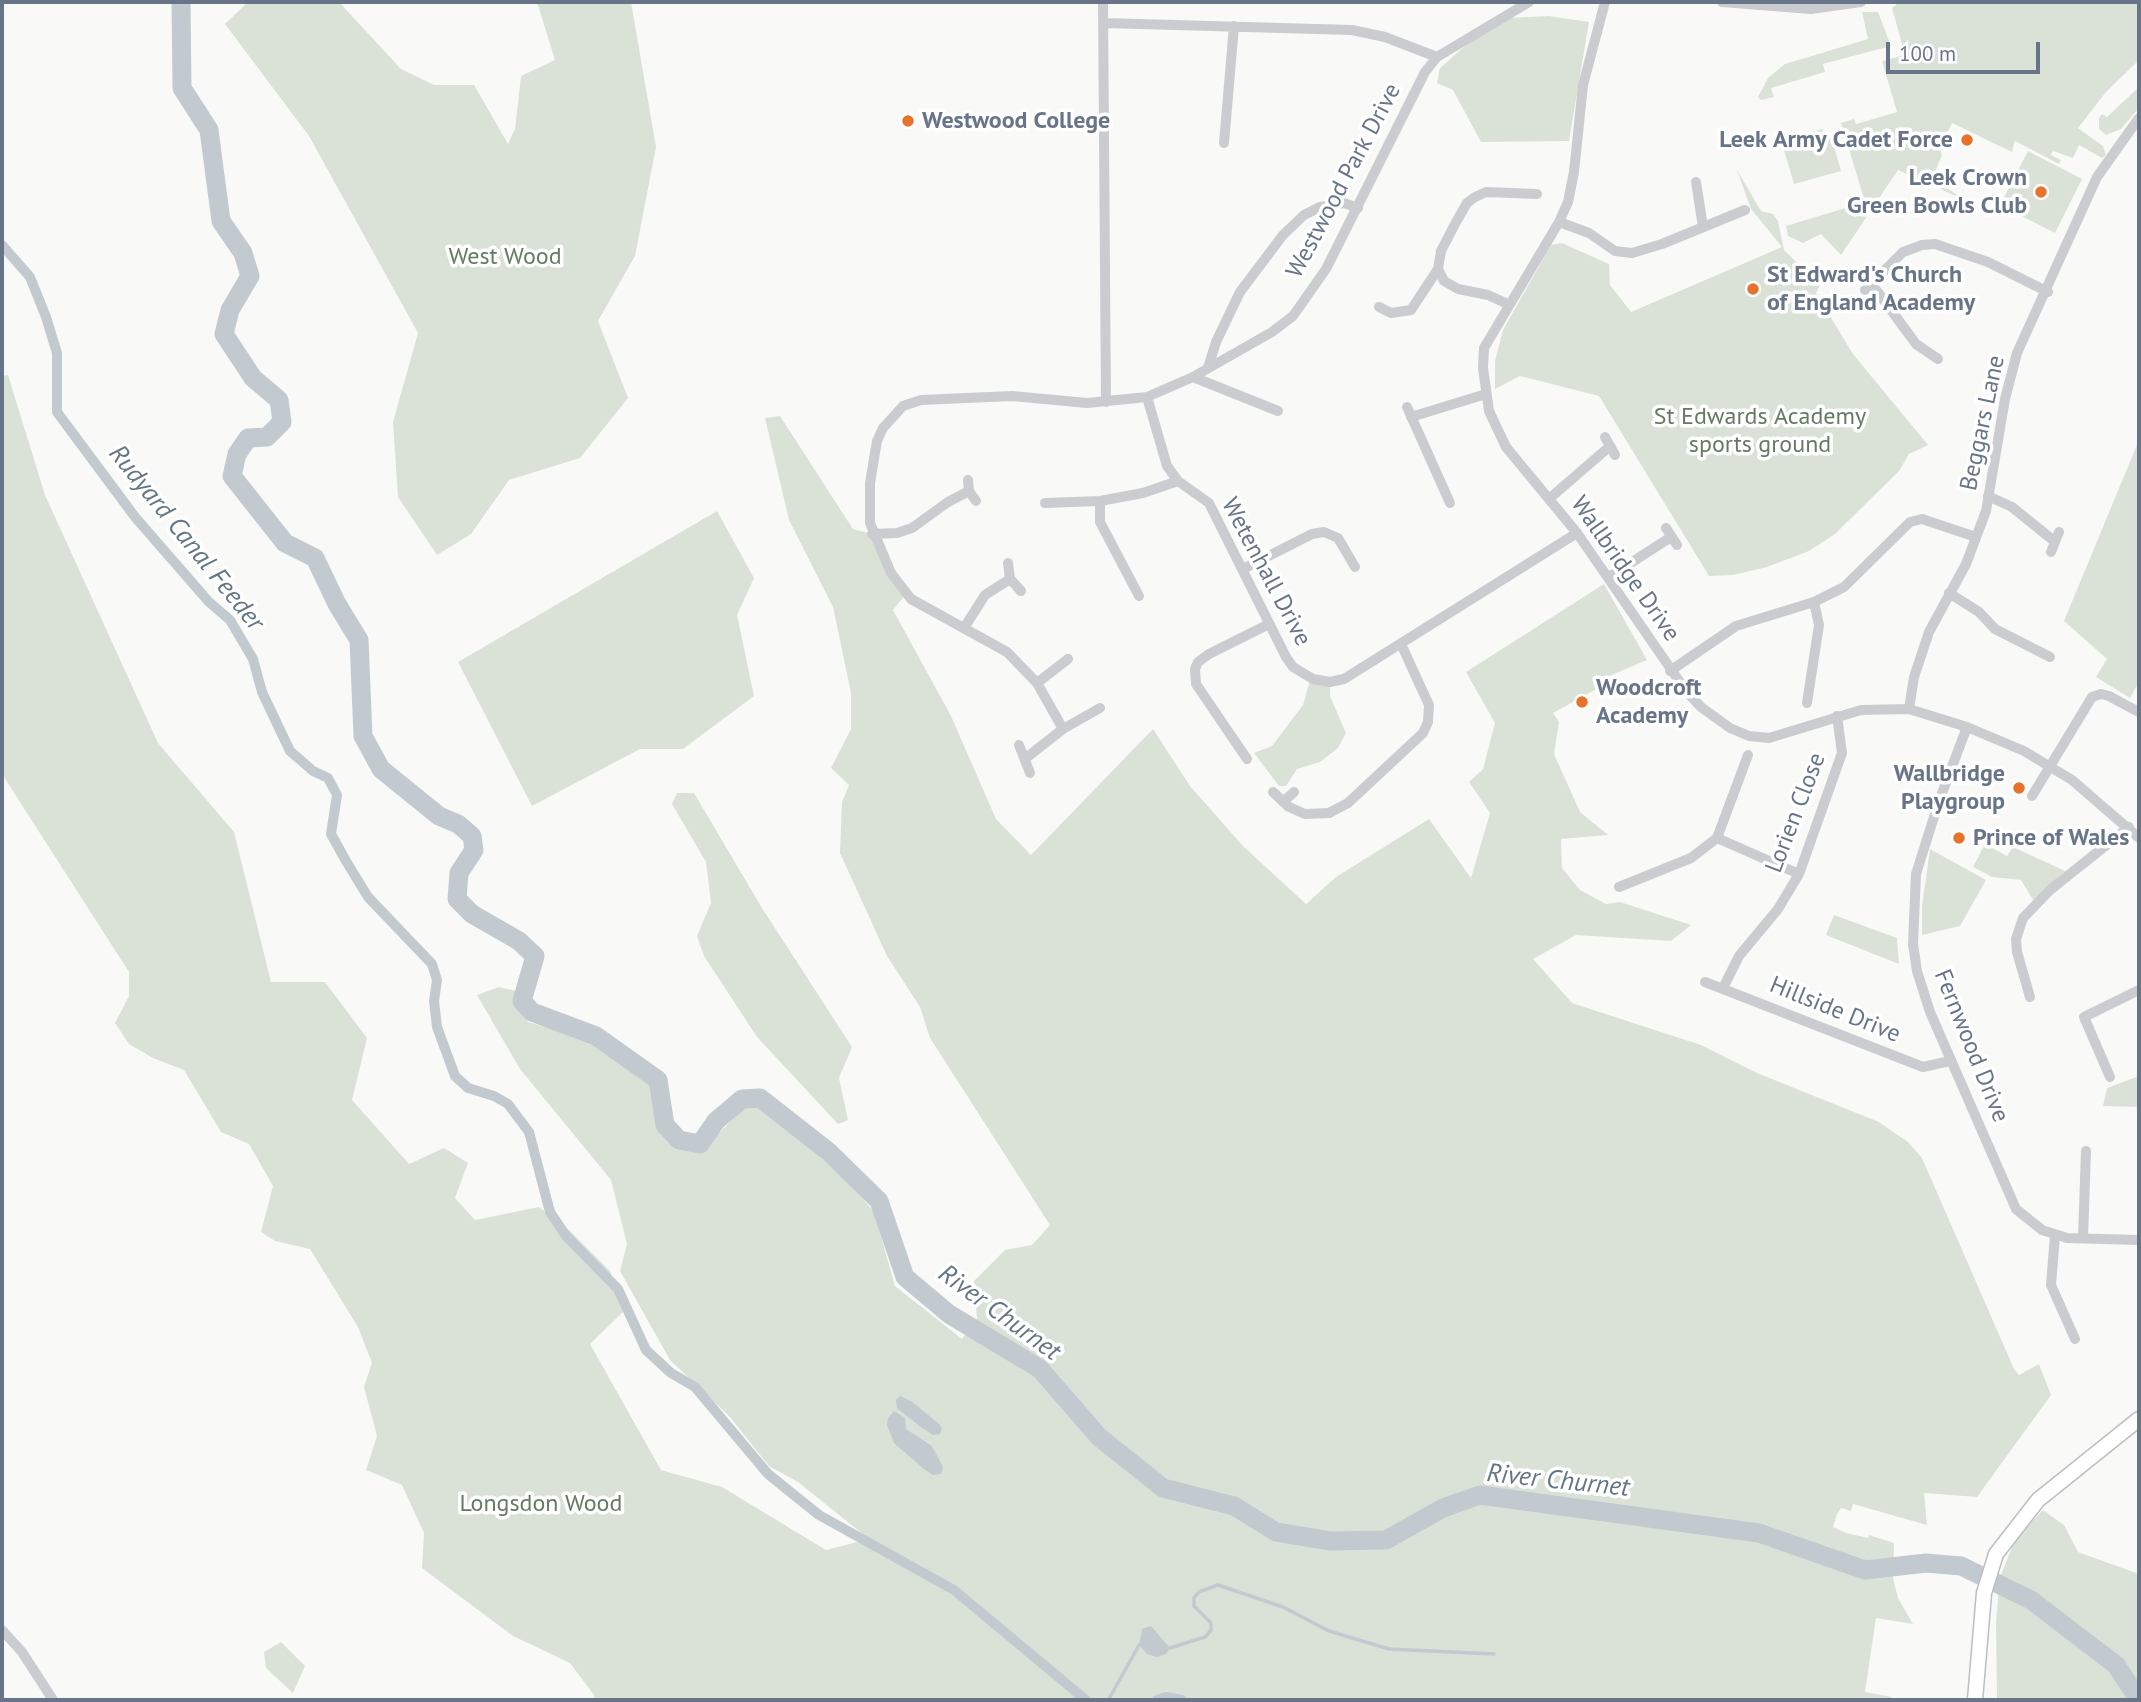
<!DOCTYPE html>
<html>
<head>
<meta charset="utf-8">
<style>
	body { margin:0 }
	#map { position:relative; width:2141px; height:1702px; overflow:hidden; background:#f9faf7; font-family:"PT Sans",sans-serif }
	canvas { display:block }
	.frame { position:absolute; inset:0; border:4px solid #687589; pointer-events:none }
	.scale { position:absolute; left:1886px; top:42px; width:154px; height:32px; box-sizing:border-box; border:4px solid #687589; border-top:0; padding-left:9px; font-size:21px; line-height:24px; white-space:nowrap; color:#687589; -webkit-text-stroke:5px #fff; paint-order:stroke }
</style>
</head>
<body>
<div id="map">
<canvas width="2141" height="1702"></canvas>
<div class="frame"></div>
<div class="scale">100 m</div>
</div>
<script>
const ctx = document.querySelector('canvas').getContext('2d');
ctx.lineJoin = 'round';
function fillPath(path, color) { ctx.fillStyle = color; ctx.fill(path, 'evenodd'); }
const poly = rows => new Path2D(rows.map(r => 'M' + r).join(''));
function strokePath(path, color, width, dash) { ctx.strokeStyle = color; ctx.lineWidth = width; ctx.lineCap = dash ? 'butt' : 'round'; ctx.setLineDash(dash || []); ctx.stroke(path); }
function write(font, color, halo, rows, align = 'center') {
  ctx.font = font + ' "PT Sans",sans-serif'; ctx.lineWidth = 7; ctx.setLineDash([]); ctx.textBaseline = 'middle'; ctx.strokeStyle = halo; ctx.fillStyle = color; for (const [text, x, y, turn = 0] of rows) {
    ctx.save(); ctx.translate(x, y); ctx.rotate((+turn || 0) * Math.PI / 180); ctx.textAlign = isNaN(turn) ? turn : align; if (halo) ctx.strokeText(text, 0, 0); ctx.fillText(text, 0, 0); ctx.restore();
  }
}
fillPath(poly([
	[248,2,339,2,401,69,434,85,474,85,508,144,515,129,521,76,555,60,537,2,631,2,656,147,635,256,598,321,628,398,580,458,509,480,471,534,437,555,398,497,393,422,418,333,309,136,225,24],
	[1899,2,2139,2,2139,60,2106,92,2078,128,2103,146,2106,155,2102,158,2079,145,2073,158,2053,151,2051,155,2061,160,2059,164,2015,141,2012,152,1952,123,1940,148,1942,155,1932,179,1969,202,1898,170,1841,255,1821,234,1803,243,1788,236,1786,226,1865,202,1841,123,1854,119,1856,124,1897,112,1882,61,1905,55,1892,8],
	[1862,12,1878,12,1891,46,1823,64,1825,72,1771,88,1774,97,1761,100,1758,97,1768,78,1785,64,1868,39],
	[1549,16,1589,22,1569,141,1481,142,1453,90,1437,83,1440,68,1474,38,1506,18],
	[2139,87,2139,108,2121,129,2106,135,2099,129,2099,118,2102,114,2107,117],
	[1822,129,1824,137,1831,136,1841,171,1794,184,1784,150,1787,139],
	[2028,151,2082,179,2055,233,2000,205],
	[1737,170,1761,211,1773,214,1778,221,1784,250,1820,285,1816,293,1853,354,1928,445,1909,454,1899,471,1835,534,1809,551,1767,567,1733,575,1709,576,1599,396,1520,376,1495,389,1495,361,1503,330,1551,245,1562,243,1609,264,1610,285,1631,312,1782,247,1751,209],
	[8,375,45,495,158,743,234,832,271,982,325,982,367,1038,352,1100,409,1164,444,1148,468,1163,455,1198,475,1220,539,1207,569,1230,610,1271,624,1311,590,1344,661,1470,722,1487,826,1550,869,1539,798,1482,769,1466,729,1416,670,1360,620,1271,627,1244,611,1180,520,1069,477,995,499,987,520,992,520,1012,528,1022,588,1040,653,1081,661,1130,676,1147,697,1150,710,1143,743,1108,758,1106,805,1143,854,1188,874,1212,895,1286,962,1339,977,1319,974,1281,1005,1250,1032,1245,1050,1225,930,1038,920,1007,887,956,840,853,842,802,849,785,831,768,851,729,851,693,833,607,789,520,765,418,780,416,853,529,872,534,906,594,893,610,951,716,996,819,1031,855,1153,729,1190,786,1243,846,1306,904,1336,877,1429,819,1471,878,1490,813,1469,782,1483,769,1495,723,1466,672,1604,584,1647,660,1600,680,1602,686,1553,713,1559,722,1554,754,1580,812,1608,835,1561,839,1562,868,1580,890,1606,904,1620,902,1691,925,1671,941,1576,935,1533,959,1572,1003,1701,1045,1757,1073,1879,1122,1908,1142,1922,1158,2014,1369,2019,1375,2039,1364,2051,1395,1977,1497,1924,1493,1927,1525,1853,1504,1851,1511,1841,1508,1837,1514,1833,1527,1846,1533,1868,1538,1869,1535,1894,1543,1893,1578,1898,1598,1913,1624,1876,1618,1865,1692,1892,1697,1891,1700,594,1700,594,1695,570,1663,513,1636,422,1568,424,1533,402,1485,366,1470,377,1436,364,1387,372,1363,358,1327,310,1249,275,1241,261,1232,273,1186,249,1144,221,1132,184,1070,153,1058,129,1044,115,1023,129,996,129,972,2,774,2,376],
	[2139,440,2139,682,2130,698,2096,677,2107,659,2064,621],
	[717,511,754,578,737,615,754,696,683,749,640,749,532,806,458,662],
	[1311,677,1330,682,1330,696,1346,733,1338,748,1320,762,1297,769,1286,786,1279,786,1254,753,1272,746,1303,705],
	[677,793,694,793,762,908,852,1047,839,1078,848,1120,838,1124,757,1037,704,956,697,936,711,903,706,862,672,804],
	[1985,844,2007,856,2013,847,2065,871,2033,900,2021,880,1992,877,1973,867],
	[1930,849,1986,880,1960,926,1922,935,1922,906],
	[1834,915,1897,938,1899,964,1826,935],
	[2139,1076,2139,1107,2103,1106,2107,1088],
	[2043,1510,2064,1525,2078,1552,2139,1574,2139,1700,1997,1700,1996,1622,2000,1577,2015,1540],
	[281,1642,305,1666,293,1693,266,1668,264,1652]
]), '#dae2d8');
fillPath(poly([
	[900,1396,911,1401,938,1423,942,1428,940,1434,933,1435,922,1428,897,1408,896,1400],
	[894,1411,905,1418,906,1429,932,1446,943,1467,941,1474,933,1475,924,1469,894,1443,887,1425,888,1418],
	[1151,1626,1170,1648,1166,1654,1157,1657,1147,1654,1139,1645,1142,1629]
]), '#c2cad0');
strokePath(poly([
	[1170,1648,1205,1637,1211,1630,1211,1623,1194,1606,1194,1598,1199,1592,1218,1585,1283,1607,1329,1631,1389,1649,1494,1654],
	[1109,1699,1139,1645]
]), '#c2cad0', 3.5);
strokePath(poly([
	[2,245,30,277,46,317,57,353,57,412,135,517,209,602,230,620,253,659,262,692,290,751,313,771,328,778,337,795,331,834,346,861,368,897,432,964,437,980,434,1001,437,1027,455,1076,468,1088,494,1096,508,1104,529,1132,550,1212,566,1236,618,1289,646,1350,671,1373,695,1387,768,1474,819,1515,954,1590,1086,1700],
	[1157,1700,1166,1697,1182,1700]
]), '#c2cad0', 10);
strokePath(poly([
	[181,2,182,88,209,130,221,221,243,253,250,276,230,310,224,334,253,378,279,400,282,422,267,437,248,438,237,454,232,476,285,543,315,558,337,604,359,640,363,736,381,769,439,816,458,824,472,836,474,850,459,873,457,899,472,914,519,941,535,956,522,1001,532,1012,596,1036,658,1080,665,1125,679,1140,700,1144,716,1121,742,1099,760,1098,829,1152,879,1201,905,1277,949,1314,1040,1369,1099,1437,1163,1488,1234,1506,1276,1532,1331,1541,1386,1540,1443,1508,1480,1495,1759,1533,1865,1570,1926,1563,1961,1566,2031,1600,2116,1665,2139,1700]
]), '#c2cad0', 19);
const highway = poly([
	[1975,1700,1984,1593,1996,1554,2038,1500,2139,1419]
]);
strokePath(highway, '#bcbec2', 17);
strokePath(poly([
	[1103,2,1106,402],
	[1605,2,1583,85,1574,172,1568,202,1559,222,1484,348,1483,368,1489,411,1506,447,1577,533,1686,691,1701,707,1730,728,1749,736,1769,738,1861,710,1909,709,1967,727,2024,751,2072,780,2139,838],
	[1722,2,1811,9,1861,2],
	[1104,23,1352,30,1385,37,1437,57],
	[1224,143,1234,26],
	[1696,182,1703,227],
	[1559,222,1589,233,1615,251,1632,253,1662,244,1745,210],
	[1438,269,1444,281,1458,289,1488,295,1508,304],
	[1871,283,1916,344,1938,359],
	[1865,290,1903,252,1922,245,1935,244,1988,262,2048,292],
	[1379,307,1391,313,1411,310,1438,269,1441,251,1455,224,1467,203,1475,197,1486,192,1537,194],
	[1208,368,1216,342,1240,292,1283,235,1304,215,1320,207,1344,203,1358,208],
	[1193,377,1278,411],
	[1147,397,1167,466,1178,481,1209,503,1286,657,1293,667,1313,679,1330,682,1344,679,1577,533],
	[1407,407,1450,503],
	[1411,417,1486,394],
	[1605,437,1615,455],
	[968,480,969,491,976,501],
	[1988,496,2012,507,2054,541],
	[1550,498,1609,447],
	[1100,501,1100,522,1139,596],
	[1045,503,1100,501,1143,493,1178,481],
	[1666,528,1677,545],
	[872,534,897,533,912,528,948,502,969,491],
	[2051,552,2059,532],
	[1008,563,1010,579,1021,591],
	[1243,569,1312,534,1324,532,1338,538,1355,567],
	[1609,577,1671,537],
	[1949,593,1979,612,1995,629,2050,657],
	[964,628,985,595,1010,579],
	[1670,671,1736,626,1814,602,1844,587,1910,522,1922,519,1976,537],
	[1037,683,1068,659],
	[1807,703,1819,625,1814,602],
	[1909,709,1914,677,1929,632,1966,564,1986,511,2005,399,2017,353,2097,177,2139,118],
	[1967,727,1939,801,1916,874,1913,944,1917,971,1930,1012,2016,1209,2042,1230,2067,1238,2139,1240],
	[1063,729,1037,683,1007,652,911,599,891,573,870,523,870,483,877,441,883,428,903,406,921,400,1012,396,1087,403,1147,397,1193,377,1272,332,1293,316,1326,269,1425,72,1437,57,1529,2],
	[1019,745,1030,773],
	[1026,758,1063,729,1100,708],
	[1247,759,1196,684,1195,669,1198,662,1209,654,1269,624],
	[1273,792,1289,807,1305,814,1329,813,1348,803,1423,733,1428,722,1429,705,1401,644],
	[2032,796,2092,697,2101,694,2109,696,2139,712],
	[1283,802,1294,792],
	[1717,838,1799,874],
	[1619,887,1691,858,1717,838,1748,755],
	[1705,982,1923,1067,1950,1061],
	[1723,988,1739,956,1778,909,1799,874,1842,753,1837,716],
	[2030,997,2017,952,2016,939,2023,918,2050,890,2129,827],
	[2110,1077,2084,1017,2139,990],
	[2055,1235,2051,1285,2075,1339],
	[2083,1238,2086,1151],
	[2,1630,22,1652,53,1700]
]), '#caccd0', 10);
strokePath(highway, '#fff', 14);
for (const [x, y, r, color] of [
	[908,121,7,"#e6732b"],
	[1967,140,7,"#e6732b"],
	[2041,192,7,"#e6732b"],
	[1753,289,7,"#e6732b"],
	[1582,702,7,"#e6732b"],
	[2019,788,7,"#e6732b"],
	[1959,838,7,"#e6732b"]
]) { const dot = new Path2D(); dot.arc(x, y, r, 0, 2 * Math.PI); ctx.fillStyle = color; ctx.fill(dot); strokePath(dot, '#fff', 2.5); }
write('bold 24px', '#687589', '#fff', [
	["Westwood College",922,121],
	["Leek Army Cadet Force",1953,140,"right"],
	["Leek Crown",2027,178,"right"],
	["Green Bowls Club",2027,206,"right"],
	["St Edward's Church",1767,275],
	["of England Academy",1767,303],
	["Woodcroft",1596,688],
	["Academy",1596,716],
	["Wallbridge",2005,774,"right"],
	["Playgroup",2005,802,"right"],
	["Prince of Wales",1973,838]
], 'left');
write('24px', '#687589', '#fff', [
	["Westwood Park Drive",1344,181,-62],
	["Beggars Lane",1983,423,-78],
	["Wallbridge Drive",1625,569,55],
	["Wetenhall Drive",1266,572,62],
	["Lorien Close",1796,813,-69],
	["Hillside Drive",1835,1010,22],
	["Fernwood Drive",1971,1046,68]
]);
write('24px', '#647a63', '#fff', [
	["West Wood",505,257],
	["St Edwards Academy",1760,417],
	["sports ground",1760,445],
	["Longsdon Wood",541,1504]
]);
write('italic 26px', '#647683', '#fff', [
	["Rudyard Canal Feeder",186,538,51],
	["River Churnet",999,1313,36],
	["River Churnet",1558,1481,6]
]);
</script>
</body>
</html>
